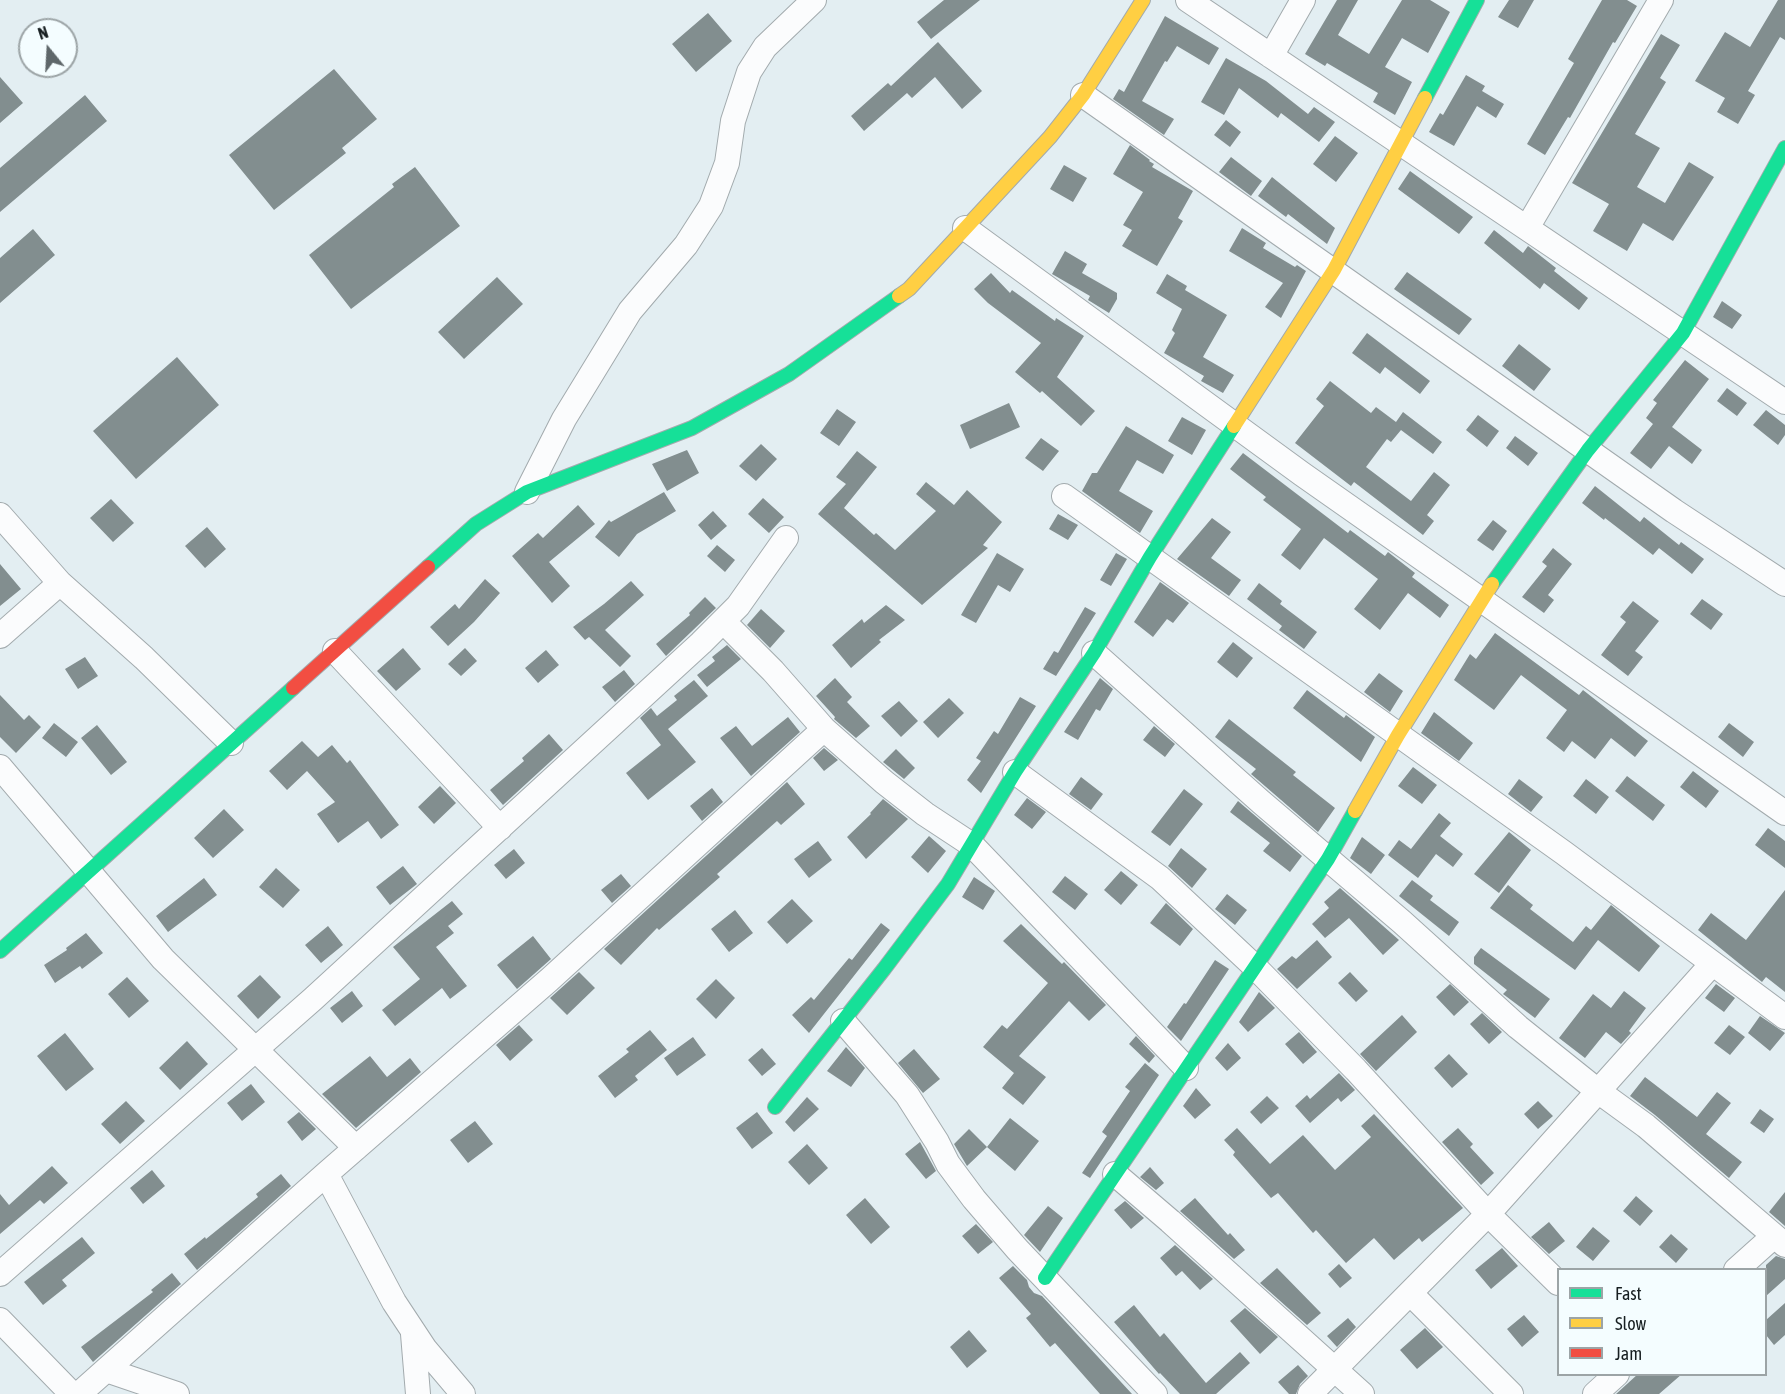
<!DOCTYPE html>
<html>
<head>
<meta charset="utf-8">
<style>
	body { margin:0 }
	#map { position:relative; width:1785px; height:1394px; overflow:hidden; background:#e3eef2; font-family:"Asap Condensed",sans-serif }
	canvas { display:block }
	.legend { position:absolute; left:1557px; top:1268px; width:210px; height:108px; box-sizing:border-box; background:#f4fdff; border:2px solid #9ca4a6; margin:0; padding:8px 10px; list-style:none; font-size:18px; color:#171f21 }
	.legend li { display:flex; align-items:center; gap:12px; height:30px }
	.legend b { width:30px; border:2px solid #9ca4a6 }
	.north { position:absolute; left:18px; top:18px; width:60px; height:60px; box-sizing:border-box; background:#f4fdff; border:2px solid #9ca4a6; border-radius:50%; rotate:342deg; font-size:16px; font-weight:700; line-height:24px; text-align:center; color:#171f21 }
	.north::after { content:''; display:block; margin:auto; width:21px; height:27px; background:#5e676a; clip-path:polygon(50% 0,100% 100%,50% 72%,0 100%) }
</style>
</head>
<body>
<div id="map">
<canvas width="1785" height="1394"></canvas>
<ul class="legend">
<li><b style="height:8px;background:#16e098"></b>Fast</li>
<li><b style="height:8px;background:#ffcf43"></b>Slow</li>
<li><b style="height:8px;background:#f24e42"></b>Jam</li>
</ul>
<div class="north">N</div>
</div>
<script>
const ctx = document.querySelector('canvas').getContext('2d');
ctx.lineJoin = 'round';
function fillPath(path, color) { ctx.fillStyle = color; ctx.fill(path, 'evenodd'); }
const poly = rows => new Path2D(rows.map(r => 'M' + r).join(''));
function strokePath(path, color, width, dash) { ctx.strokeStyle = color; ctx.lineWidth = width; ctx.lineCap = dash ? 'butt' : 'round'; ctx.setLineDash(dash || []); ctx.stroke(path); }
fillPath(poly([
	[944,0,980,0,931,39,917,22],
	[1337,0,1358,0,1338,35,1369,54,1402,0,1430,0,1450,12,1428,53,1402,38,1385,67,1412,82,1395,115,1373,102,1378,93,1327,63,1325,66,1305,54],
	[1509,0,1534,0,1518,28,1498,17],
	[1602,0,1627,0,1637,6,1615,43,1613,42,1570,118,1568,117,1545,155,1527,144,1574,63,1568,59],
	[1778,0,1785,0,1785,40,1780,37,1748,91,1755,95,1738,124,1717,112,1725,98,1695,81,1725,32,1750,47],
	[708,13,732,41,696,72,672,44],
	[1165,16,1219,48,1209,65,1177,46,1167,62,1165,61,1142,101,1174,119,1164,135,1113,99,1119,89,1124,92],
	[1661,34,1680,45,1660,78,1666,82,1635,134,1660,148,1637,187,1665,203,1689,162,1714,177,1673,241,1643,223,1627,251,1593,231,1609,204,1572,183],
	[938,42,982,91,962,109,935,77,912,98,907,93,864,131,851,116,888,83,891,86],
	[1226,58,1266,81,1308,114,1314,107,1335,122,1319,142,1281,113,1278,118,1239,88,1224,115,1201,102],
	[334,69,377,119,342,148,346,153,274,210,229,155],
	[1466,75,1485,86,1482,91,1504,104,1496,118,1477,106,1454,146,1429,132,1440,113,1443,115],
	[0,77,23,103,0,123],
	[85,95,107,121,0,212,0,168],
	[1226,120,1241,132,1230,147,1214,135],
	[1335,136,1358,153,1336,182,1313,164],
	[1130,145,1150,160,1149,161,1154,164,1152,167,1193,191,1178,218,1183,221,1157,266,1122,246,1132,230,1123,225,1143,192,1113,174],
	[1231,157,1262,181,1251,196,1219,172],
	[1064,165,1087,178,1073,202,1050,189],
	[415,167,460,226,351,309,309,255,394,187,392,184],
	[1410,171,1473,217,1459,234,1398,189],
	[1272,177,1335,228,1327,244,1288,214,1286,217,1258,196],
	[1242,228,1266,243,1263,248,1295,267,1297,265,1306,271,1281,318,1265,307,1283,283,1229,251],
	[33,229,55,255,0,303,0,258],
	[1494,230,1523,253,1528,246,1556,268,1554,271,1588,298,1579,310,1544,283,1540,289,1484,243],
	[1065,251,1087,264,1082,273,1117,293,1117,299,1109,313,1088,300,1090,296,1052,274],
	[1407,272,1472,319,1459,335,1394,289],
	[991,273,1010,293,1012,290,1055,321,1056,318,1084,336,1057,377,1095,411,1081,426,1062,409,1063,408,1062,409,1042,391,1040,393,1015,372,1041,343,988,303,974,289],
	[1167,274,1187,286,1185,290,1227,315,1203,357,1234,375,1223,393,1201,381,1204,376,1164,353,1175,333,1172,330,1182,309,1156,293],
	[497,277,523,304,464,359,438,332],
	[1722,301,1742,315,1732,329,1713,317],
	[1367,333,1430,381,1420,394,1385,367,1380,374,1352,353],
	[1519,344,1551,369,1534,391,1502,366],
	[177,357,219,405,136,479,93,431],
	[1685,360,1709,379,1672,427,1702,450,1692,464,1669,446,1651,469,1630,453,1653,424,1646,418,1657,403,1653,400],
	[1330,381,1371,413,1376,407,1396,422,1403,412,1442,442,1433,454,1401,430,1391,442,1387,439,1366,467,1411,501,1434,472,1450,485,1427,515,1434,521,1423,535,1354,482,1351,486,1295,443,1324,406,1316,399],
	[1727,388,1747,403,1737,416,1717,401],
	[1009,403,1020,427,970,449,960,425],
	[837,409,856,422,839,446,820,433],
	[1766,410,1785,425,1785,435,1778,445,1753,425],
	[1478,415,1499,431,1487,447,1466,430],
	[1182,417,1206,430,1192,455,1168,441],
	[1126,426,1174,455,1163,474,1137,460,1119,491,1153,511,1140,533,1082,491,1092,473,1097,473],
	[1515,436,1538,453,1528,466,1506,448],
	[1041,438,1059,451,1043,471,1025,458],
	[761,444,777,459,756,481,739,466],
	[687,450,699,473,667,491,652,464],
	[857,451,877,467,844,508,874,535,876,533,895,550,936,511,916,494,926,482,954,505,967,490,1002,522,983,545,988,548,922,605,818,514,846,484,836,477],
	[1243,453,1348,533,1350,530,1385,556,1388,552,1415,573,1412,577,1449,605,1440,618,1408,593,1380,630,1354,609,1378,579,1324,538,1300,570,1281,555,1301,529,1263,500,1266,497,1230,469],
	[1595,486,1640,522,1644,517,1679,545,1681,542,1704,559,1692,574,1659,548,1653,555,1605,518,1604,520,1582,503],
	[664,492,676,511,637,534,619,557,595,537,609,520,611,522],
	[763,498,784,517,769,533,748,514],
	[111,499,134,523,113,542,90,518],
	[578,505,595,524,549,562,570,586,552,603,512,556,538,533,543,538],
	[713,511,727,526,711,540,698,525],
	[1058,514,1078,525,1068,540,1049,529],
	[1212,518,1231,532,1211,558,1241,580,1229,596,1177,559],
	[1493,520,1507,531,1493,551,1477,540],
	[207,527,226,549,205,568,185,546],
	[717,545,735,560,725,572,707,556],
	[1553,548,1572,564,1548,595,1554,600,1544,613,1522,597,1547,566,1542,562],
	[997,553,1024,569,1010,592,998,585,976,623,961,615],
	[1116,553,1127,559,1111,586,1100,580],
	[0,564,21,589,0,606],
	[485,579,500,593,474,622,448,646,430,627,455,604,459,609],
	[631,581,644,595,605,630,631,656,620,667,589,637,585,640,573,627,604,604],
	[1160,582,1189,603,1173,623,1167,619,1153,637,1134,622],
	[1259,583,1282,601,1280,604,1317,632,1304,649,1279,630,1282,626,1247,599],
	[705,597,716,608,666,656,656,644,690,615,689,613],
	[1702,599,1723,614,1711,630,1690,614],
	[1633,601,1659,621,1635,651,1643,657,1628,676,1601,655,1626,622,1620,617],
	[886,605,905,620,879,640,881,642,851,668,832,645,862,619,864,623],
	[1085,607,1096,613,1056,676,1043,669,1054,651,1058,653],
	[761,609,785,631,770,648,747,625],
	[1495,633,1579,695,1583,690,1648,741,1635,757,1611,738,1595,759,1572,741,1564,752,1546,738,1567,710,1521,675,1494,710,1454,680,1470,654,1476,659],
	[1233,642,1253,658,1237,678,1217,662],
	[727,645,741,659,707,687,697,675,715,661,712,657],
	[403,648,421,669,396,691,377,671],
	[465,648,477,661,461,676,448,664],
	[546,650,559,665,538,683,525,668],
	[85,657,98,676,78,689,65,669],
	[624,670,635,684,615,702,602,687],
	[1379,673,1403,691,1390,712,1364,692],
	[835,678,852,697,847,702,870,726,856,738,834,719,835,717,816,696],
	[1100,678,1113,689,1100,711,1096,709,1078,740,1064,732],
	[694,680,708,696,668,729,696,762,648,800,626,773,661,745,640,718,651,708,657,716,677,700,674,696],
	[1307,690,1344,718,1346,715,1375,737,1361,762,1293,708],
	[0,695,24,720,29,715,41,727,16,753,0,737],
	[1020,697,1036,706,981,793,967,780,981,761,976,758,994,731,998,734],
	[949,698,964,713,938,738,923,722],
	[899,701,918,721,901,737,881,716],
	[1434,712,1473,743,1459,761,1421,733],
	[788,717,800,732,751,776,720,738,736,726,752,746],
	[1229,719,1296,772,1293,775,1335,808,1318,832,1251,774,1256,769,1215,737],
	[54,723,78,742,66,757,42,738],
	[1729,723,1754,742,1743,757,1718,737],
	[97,725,127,762,111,775,81,738],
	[1154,726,1175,744,1165,757,1143,740],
	[549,734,563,750,503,805,490,790,524,761,522,758],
	[302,741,318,757,332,745,347,763,350,760,399,825,381,839,368,821,338,843,317,814,335,802,307,771,287,790,269,771],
	[824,748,838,760,824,771,813,758],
	[896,749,915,768,904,779,883,762],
	[1413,767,1437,785,1422,804,1398,786],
	[1693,771,1719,791,1706,808,1680,787],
	[1627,776,1665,805,1653,821,1615,791],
	[1081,777,1103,794,1091,810,1069,794],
	[1519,779,1543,797,1531,812,1508,794],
	[1586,779,1609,797,1596,814,1573,796],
	[787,782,805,804,781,825,777,821,717,874,720,877,659,930,657,928,621,965,604,949],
	[440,786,456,803,434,824,418,807],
	[712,788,723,802,702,821,690,806],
	[1184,789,1203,804,1170,846,1151,832],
	[1027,798,1046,812,1032,829,1014,815],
	[883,799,908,819,866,859,847,837,871,814,870,813],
	[1238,801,1302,856,1290,872,1263,851,1270,843,1230,812],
	[224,809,244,830,213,858,194,838],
	[1439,813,1451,823,1440,836,1463,854,1453,867,1436,854,1418,878,1388,855,1399,840,1411,849],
	[1768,828,1785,841,1785,868,1755,845],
	[1509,832,1531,850,1499,893,1474,874],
	[929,836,946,851,928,873,911,857],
	[1362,837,1385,855,1371,874,1350,858],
	[818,841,832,860,809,878,794,859],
	[1181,848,1207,869,1192,888,1168,866],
	[514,849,525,863,506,879,494,865],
	[403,866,417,884,390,905,376,887],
	[276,868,300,890,283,908,259,887],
	[1121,871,1138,885,1121,905,1104,890],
	[621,874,631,886,612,903,601,890],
	[1065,876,1088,894,1075,910,1052,892],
	[974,877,995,891,983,910,962,897],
	[204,878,217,895,168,932,156,916],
	[1412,880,1433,896,1430,900,1459,922,1449,936,1399,896],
	[1508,885,1533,905,1530,909,1573,942,1586,926,1591,930,1611,905,1660,946,1639,972,1598,940,1575,970,1490,908],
	[1340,888,1399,940,1383,955,1349,918,1325,938,1312,924,1329,908,1324,902],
	[1785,890,1785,992,1766,977,1762,982,1698,930,1711,913,1746,940],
	[1227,894,1247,910,1235,925,1215,909],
	[792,899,813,921,787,944,767,922],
	[452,901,463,914,448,926,454,933,436,947,467,986,450,999,442,988,395,1026,382,1010,420,979,393,947],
	[1166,903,1193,929,1180,946,1150,923],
	[735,910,753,933,729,952,711,929],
	[881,923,890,930,809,1033,792,1015,811,997,814,1000,849,958,852,960],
	[1021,924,1062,964,1064,962,1106,1005,1089,1021,1069,1001,1019,1056,1046,1077,1023,1105,1002,1088,1014,1073,983,1047,1002,1025,1007,1029,1048,983,1003,941],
	[328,926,343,945,321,963,305,945],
	[86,933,103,953,82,969,80,966,55,983,44,965,67,950,66,948],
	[533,936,551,959,517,989,497,965],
	[1317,940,1332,957,1297,989,1277,969,1292,956,1296,959],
	[1481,948,1550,999,1535,1018,1503,994,1507,990,1474,964,1474,957],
	[1215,960,1229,969,1181,1041,1167,1027,1184,1003,1186,1004],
	[579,972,595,988,567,1015,550,998],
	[1350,972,1368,991,1356,1002,1338,983],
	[260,975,281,997,258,1019,237,996],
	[127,977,149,1001,129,1018,108,994],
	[716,979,735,998,716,1019,696,999],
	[1450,984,1469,1002,1454,1016,1436,997],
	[1716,984,1735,998,1724,1012,1705,998],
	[352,991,363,1006,342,1023,330,1008],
	[1624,991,1646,1008,1629,1031,1631,1033,1621,1044,1606,1032,1585,1058,1559,1038,1593,994,1611,1008],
	[1259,992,1275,1008,1248,1032,1239,1022],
	[1482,1013,1502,1032,1489,1044,1470,1024],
	[1402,1015,1417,1032,1376,1071,1360,1054],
	[1760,1016,1785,1033,1770,1051,1748,1033],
	[519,1025,533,1040,510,1061,496,1045],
	[1729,1025,1745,1037,1730,1055,1714,1043],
	[650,1030,667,1050,635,1076,638,1080,615,1098,598,1076,629,1052,626,1049],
	[1299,1032,1317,1052,1303,1064,1285,1044],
	[65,1033,94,1069,66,1091,37,1056],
	[1136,1036,1155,1056,1149,1063,1129,1044],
	[693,1037,706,1055,677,1076,664,1058],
	[187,1041,208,1064,180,1090,159,1068],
	[1228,1043,1241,1058,1227,1071,1215,1058],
	[846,1047,865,1068,851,1087,827,1071],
	[762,1048,776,1064,762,1076,748,1060],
	[914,1049,940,1079,923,1093,898,1063],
	[1449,1054,1468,1074,1452,1088,1434,1068],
	[370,1056,387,1077,410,1058,421,1072,356,1128,322,1094],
	[1145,1063,1159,1075,1090,1178,1082,1173,1107,1136,1102,1132,1130,1091,1125,1087],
	[1339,1073,1355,1090,1341,1102,1338,1098,1310,1123,1295,1106,1307,1095,1310,1099],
	[1645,1077,1697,1117,1717,1092,1731,1103,1706,1134,1742,1162,1729,1178,1655,1115,1630,1096],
	[251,1084,265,1102,242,1121,227,1103],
	[1196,1088,1211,1105,1195,1119,1183,1106],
	[1267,1096,1279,1108,1261,1124,1250,1112],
	[807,1097,819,1109,794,1132,785,1122],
	[126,1101,145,1121,120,1144,101,1124],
	[1538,1101,1553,1116,1538,1129,1524,1114],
	[1760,1109,1774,1119,1764,1133,1750,1123],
	[299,1112,316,1129,302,1141,287,1122],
	[757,1112,773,1133,752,1149,736,1128],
	[1374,1114,1463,1208,1422,1242,1419,1238,1394,1260,1374,1238,1346,1263,1316,1230,1313,1233,1278,1193,1271,1198,1233,1155,1235,1152,1224,1140,1237,1128,1270,1164,1303,1135,1335,1170,1371,1137,1361,1126],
	[1010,1118,1039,1141,1015,1171,987,1147],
	[475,1121,493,1144,468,1163,450,1140],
	[1458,1128,1473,1144,1470,1147,1494,1173,1481,1185,1442,1142],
	[969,1129,987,1147,967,1166,954,1144],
	[920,1142,936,1171,926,1179,905,1154],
	[807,1144,828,1168,809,1185,788,1162],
	[52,1166,68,1183,44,1204,40,1200,0,1234,0,1194,9,1205],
	[1150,1167,1164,1183,1156,1190,1140,1177],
	[152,1170,165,1186,143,1204,130,1188],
	[281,1174,291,1186,197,1270,184,1254,205,1237,206,1239,258,1197,256,1194],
	[1785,1192,1785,1226,1769,1212],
	[1636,1196,1653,1211,1640,1226,1623,1211],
	[865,1198,890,1227,871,1244,846,1215],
	[1195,1198,1228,1235,1230,1233,1245,1250,1234,1259,1180,1211],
	[1125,1201,1144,1218,1131,1229,1114,1210],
	[1048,1206,1063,1218,1040,1252,1024,1235],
	[1549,1222,1565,1241,1549,1254,1531,1237],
	[976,1224,993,1242,978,1254,962,1236],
	[1593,1227,1610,1241,1593,1261,1576,1247],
	[1671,1234,1688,1249,1676,1263,1659,1247],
	[82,1237,95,1253,62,1280,67,1286,43,1305,24,1282],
	[1175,1245,1213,1279,1200,1290,1182,1271,1176,1276,1160,1258],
	[1502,1248,1518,1266,1491,1289,1475,1270],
	[1776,1256,1785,1259,1785,1279,1766,1296,1766,1265],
	[1339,1264,1352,1278,1340,1288,1328,1274],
	[1013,1266,1027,1280,1029,1287,1034,1293,1042,1296,1132,1394,1100,1394,1055,1343,1050,1347,1026,1318,1031,1314,999,1278],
	[1277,1268,1321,1313,1307,1325,1260,1283],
	[172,1273,181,1284,93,1362,81,1347,153,1292,151,1290],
	[1785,1303,1785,1335,1774,1345,1766,1335,1766,1320],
	[1134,1305,1160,1337,1164,1333,1206,1383,1240,1352,1250,1363,1216,1394,1180,1394,1160,1373,1159,1374,1114,1322],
	[1245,1308,1278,1337,1260,1354,1230,1321],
	[1524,1315,1539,1332,1522,1347,1507,1329],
	[1348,1318,1356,1327,1337,1347,1327,1336],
	[1425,1328,1443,1347,1417,1369,1400,1350],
	[969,1330,987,1351,967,1368,950,1347],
	[1298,1365,1308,1376,1300,1384,1296,1394,1289,1394,1278,1382],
	[1638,1374,1682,1374,1659,1394,1616,1394]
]), '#828e8f');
const street = poly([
	[1188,0,1785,402],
	[1271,56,1303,0],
	[1083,95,1674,511,1785,584],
	[965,228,1302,474,1785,813],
	[1527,228,1661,0],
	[527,492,564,419,630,311,686,245,711,206,727,163,733,121,749,72,765,47,814,0],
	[1064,496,1564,853,1785,1017],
	[0,515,60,583,0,636],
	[60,583,144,658,231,743],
	[723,621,773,671,824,729,884,782,925,814,972,845,1186,1068],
	[335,651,500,828],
	[1094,653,1261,802,1402,922,1518,1027,1598,1091,1646,1126,1785,1245],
	[0,767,163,959,356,1148],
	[1015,772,1160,878,1254,966,1356,1070,1488,1214,1558,1283],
	[843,1021,907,1095,937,1142,948,1164,974,1199,1017,1249,1155,1394],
	[326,1174,394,1302,425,1349,463,1394],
	[1115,1174,1170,1221,1362,1394],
	[1736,1270,1774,1236],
	[0,1274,313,999,701,643,738,606,786,538],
	[1410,1293,1511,1394],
	[0,1320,72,1394],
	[413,1334,418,1394],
	[106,1370,177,1394],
	[79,1394,326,1174,549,980,824,729],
	[1310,1394,1488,1214,1712,964],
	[1595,1394,1617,1374]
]);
const fast = poly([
	[1425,98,1477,0],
	[428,567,476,524,527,492,692,428,789,374,899,296],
	[1492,584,1588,450,1683,333,1785,148],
	[0,951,293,688],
	[775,1107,884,969,948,884,1015,772,1094,653,1150,557,1234,426],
	[1045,1278,1328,859,1355,811]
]);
const slow = poly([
	[899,296,909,289,1050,137,1083,95,1143,0],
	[1234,426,1334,270,1425,98],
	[1355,811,1398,735,1492,584]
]);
const jam = poly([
	[293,688,428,567]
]);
strokePath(street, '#a2aaad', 26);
strokePath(fast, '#a2aaad', 16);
strokePath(slow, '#a2aaad', 16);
strokePath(jam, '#a2aaad', 16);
strokePath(street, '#fbfcfd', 24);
strokePath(fast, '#16e098', 14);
strokePath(slow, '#ffcf43', 14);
strokePath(jam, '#f24e42', 14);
</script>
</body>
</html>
